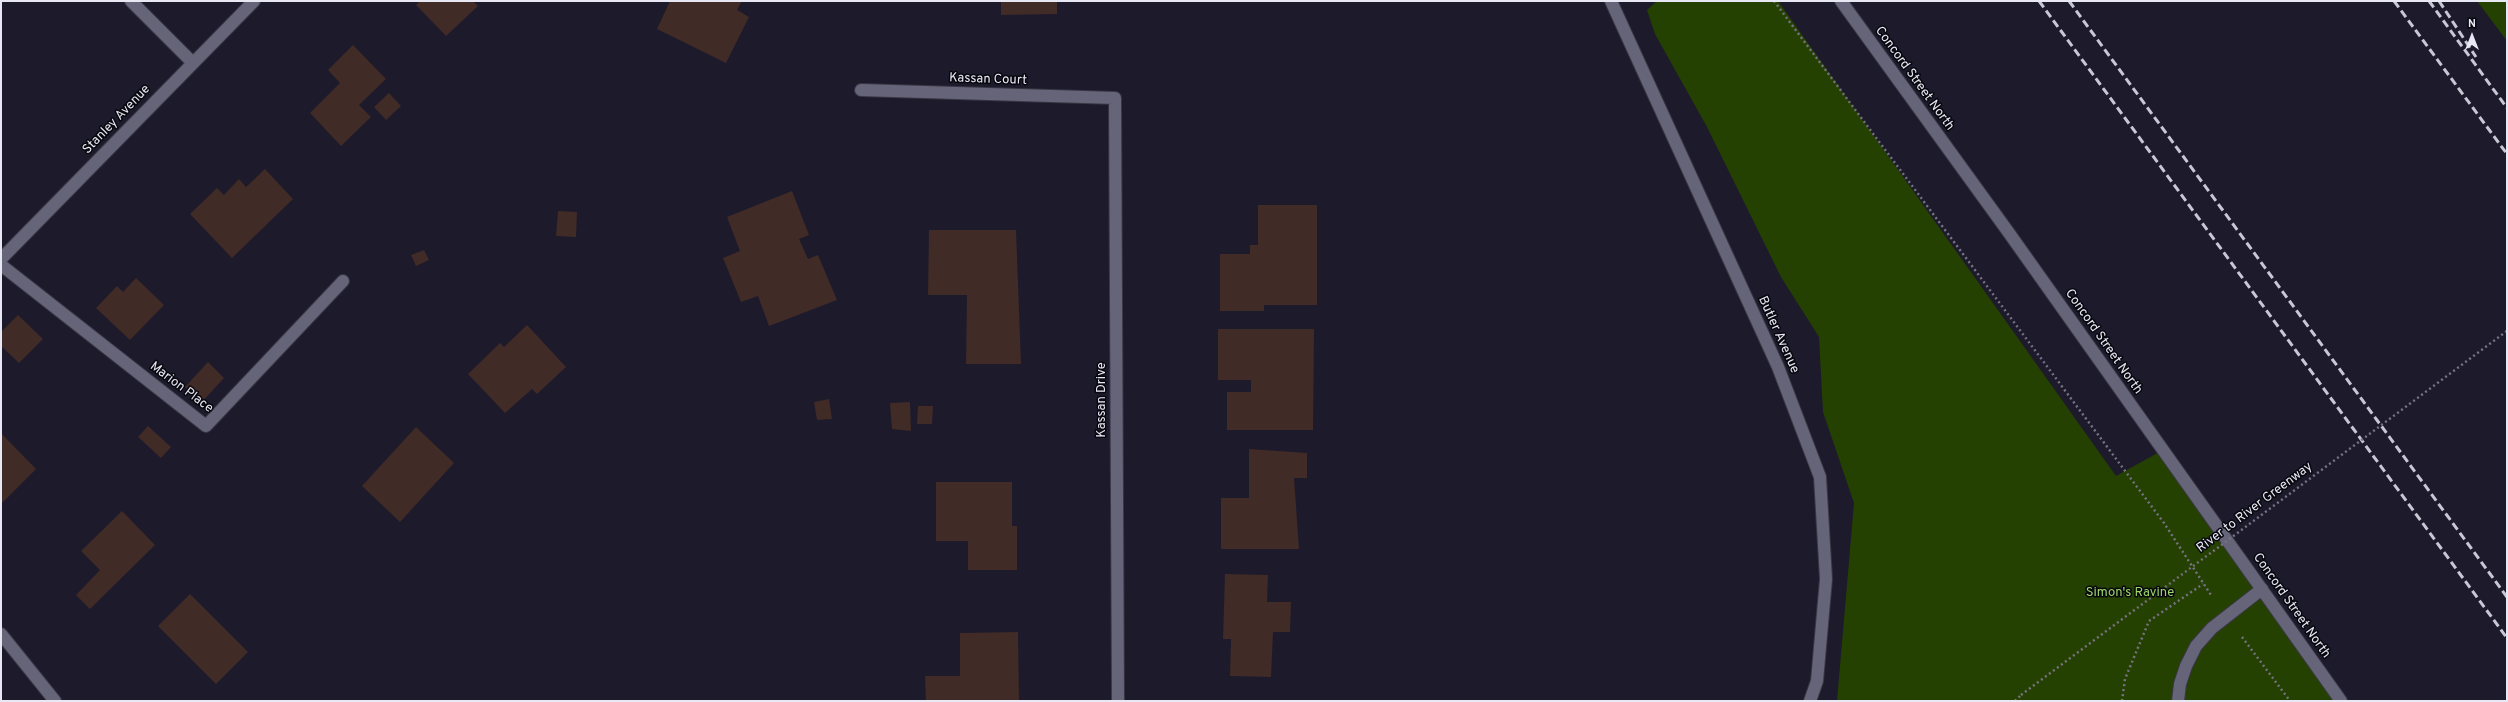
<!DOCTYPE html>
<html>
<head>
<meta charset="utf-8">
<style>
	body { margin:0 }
	#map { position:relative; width:2508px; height:702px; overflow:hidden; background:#1d1a2c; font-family:Overpass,sans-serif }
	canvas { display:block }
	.frame { position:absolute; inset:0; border:2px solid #e8e7f4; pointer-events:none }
	.north { position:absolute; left:2452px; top:16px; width:40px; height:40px; -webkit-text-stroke:3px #07070e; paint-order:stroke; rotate:0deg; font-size:11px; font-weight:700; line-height:16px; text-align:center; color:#e8e7f4 }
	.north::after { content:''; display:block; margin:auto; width:14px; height:18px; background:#e8e7f4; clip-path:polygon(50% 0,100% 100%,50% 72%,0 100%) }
</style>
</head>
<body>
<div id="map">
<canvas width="2508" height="702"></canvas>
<div class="frame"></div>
<div class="north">N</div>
</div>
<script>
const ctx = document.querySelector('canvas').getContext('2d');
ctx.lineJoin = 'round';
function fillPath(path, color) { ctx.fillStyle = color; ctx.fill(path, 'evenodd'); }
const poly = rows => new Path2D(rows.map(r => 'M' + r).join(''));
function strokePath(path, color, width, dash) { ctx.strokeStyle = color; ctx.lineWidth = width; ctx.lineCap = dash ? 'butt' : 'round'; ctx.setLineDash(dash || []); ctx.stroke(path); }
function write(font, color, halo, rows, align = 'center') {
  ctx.font = font + ' Overpass,sans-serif'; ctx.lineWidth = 3; ctx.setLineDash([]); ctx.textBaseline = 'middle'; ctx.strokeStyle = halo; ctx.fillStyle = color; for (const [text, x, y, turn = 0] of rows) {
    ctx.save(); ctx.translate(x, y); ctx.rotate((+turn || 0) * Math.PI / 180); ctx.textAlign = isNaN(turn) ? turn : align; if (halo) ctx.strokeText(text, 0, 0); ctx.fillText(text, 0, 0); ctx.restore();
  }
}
fillPath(poly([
	[1657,1,1778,1,2116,476,2163,450,2342,701,1837,701,1854,503,1823,412,1819,337,1781,277,1707,127,1655,34,1647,10],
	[2477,1,2507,1,2507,41]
]), '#254101');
fillPath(poly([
	[420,1,473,1,478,6,446,36,416,5],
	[670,1,742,1,737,10,749,17,726,63,657,29],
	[1001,1,1057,1,1057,14,1001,15],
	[353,45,386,79,359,105,371,117,341,146,310,113,340,83,328,70],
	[389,93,401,106,386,120,374,107],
	[265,169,293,199,232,258,190,214,217,188,224,195,239,179,246,187],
	[792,191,809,235,799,239,808,259,818,255,837,300,769,326,758,296,741,302,723,258,740,251,727,217],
	[1258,205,1317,205,1317,305,1264,305,1264,311,1220,311,1220,254,1250,254,1250,245,1258,245],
	[558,211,577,212,576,237,556,236],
	[929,230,1016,230,1021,364,966,364,967,295,928,295],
	[424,250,429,260,416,266,411,255],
	[136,278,164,305,130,340,96,308,117,286,123,292],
	[18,315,43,339,19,363,1,346,1,332],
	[527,325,566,367,537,394,532,389,505,413,468,374,500,343,504,347],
	[1218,329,1314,329,1313,430,1227,430,1227,392,1251,392,1251,380,1218,380],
	[208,362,224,378,201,403,185,387],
	[829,399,832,419,817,420,814,402],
	[910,402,911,431,892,429,890,403],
	[918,406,933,406,932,424,917,424],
	[148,426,171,447,161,458,138,437],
	[416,427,454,463,400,522,362,486],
	[1,433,36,469,1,504],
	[1249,449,1307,453,1307,478,1294,478,1299,549,1221,549,1221,498,1249,498],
	[936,482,1012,482,1012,526,1017,526,1017,570,968,570,968,541,936,541],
	[122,511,155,545,90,609,76,595,100,570,81,551],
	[1225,574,1268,575,1267,602,1291,602,1290,632,1273,632,1271,677,1230,676,1231,639,1223,639],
	[190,594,248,652,216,684,158,626],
	[1018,632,1019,701,926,701,925,676,960,676,960,633]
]), '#402b26');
const lane = poly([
	[2178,701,2180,684,2186,666,2196,646,2212,628,2262,589]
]);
const street = poly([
	[131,1,193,63],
	[861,90,1115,98,1118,701],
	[1,259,254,1],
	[1,265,206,426,343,281],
	[1,634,55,701]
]);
const secondary = poly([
	[1611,1,1778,367,1820,477,1826,579,1817,681,1810,701],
	[1841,1,2009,233,2341,701]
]);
strokePath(lane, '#393744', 14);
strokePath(street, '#393744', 14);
strokePath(secondary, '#393744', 14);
strokePath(poly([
	[1774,1,2164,523,2211,595],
	[2242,637,2290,701],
	[2015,701,2021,695],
	[2122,701,2125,679,2149,621,2203,584]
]), '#757282', 2.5, [2, 3]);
strokePath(lane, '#666479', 12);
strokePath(street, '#666479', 12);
strokePath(secondary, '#666479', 12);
strokePath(poly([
	[2039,1,2507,638],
	[2069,1,2507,597],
	[2394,1,2507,154],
	[2429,1,2507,108],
	[2439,1,2476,57]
]), '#c8c7d4', 3, [8, 4]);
strokePath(poly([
	[2021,695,2507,331]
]), '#757282', 2.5, [2, 3]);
write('13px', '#e8e7f4', '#07070e', [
	["Concord Street North",1914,79,54],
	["Kassan Court",988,80,2],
	["Stanley Avenue",117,120,-46],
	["Butler Avenue",1778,335,66],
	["Concord Street North",2103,342,55],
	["Marion Place",181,388,37],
	["Kassan Drive",1102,400,-90],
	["River to River Greenway",2255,508,-37],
	["Concord Street North",2291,606,55]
]);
write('13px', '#9ed56c', '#07070e', [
	["Simon's Ravine",2130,593]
]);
</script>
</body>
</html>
